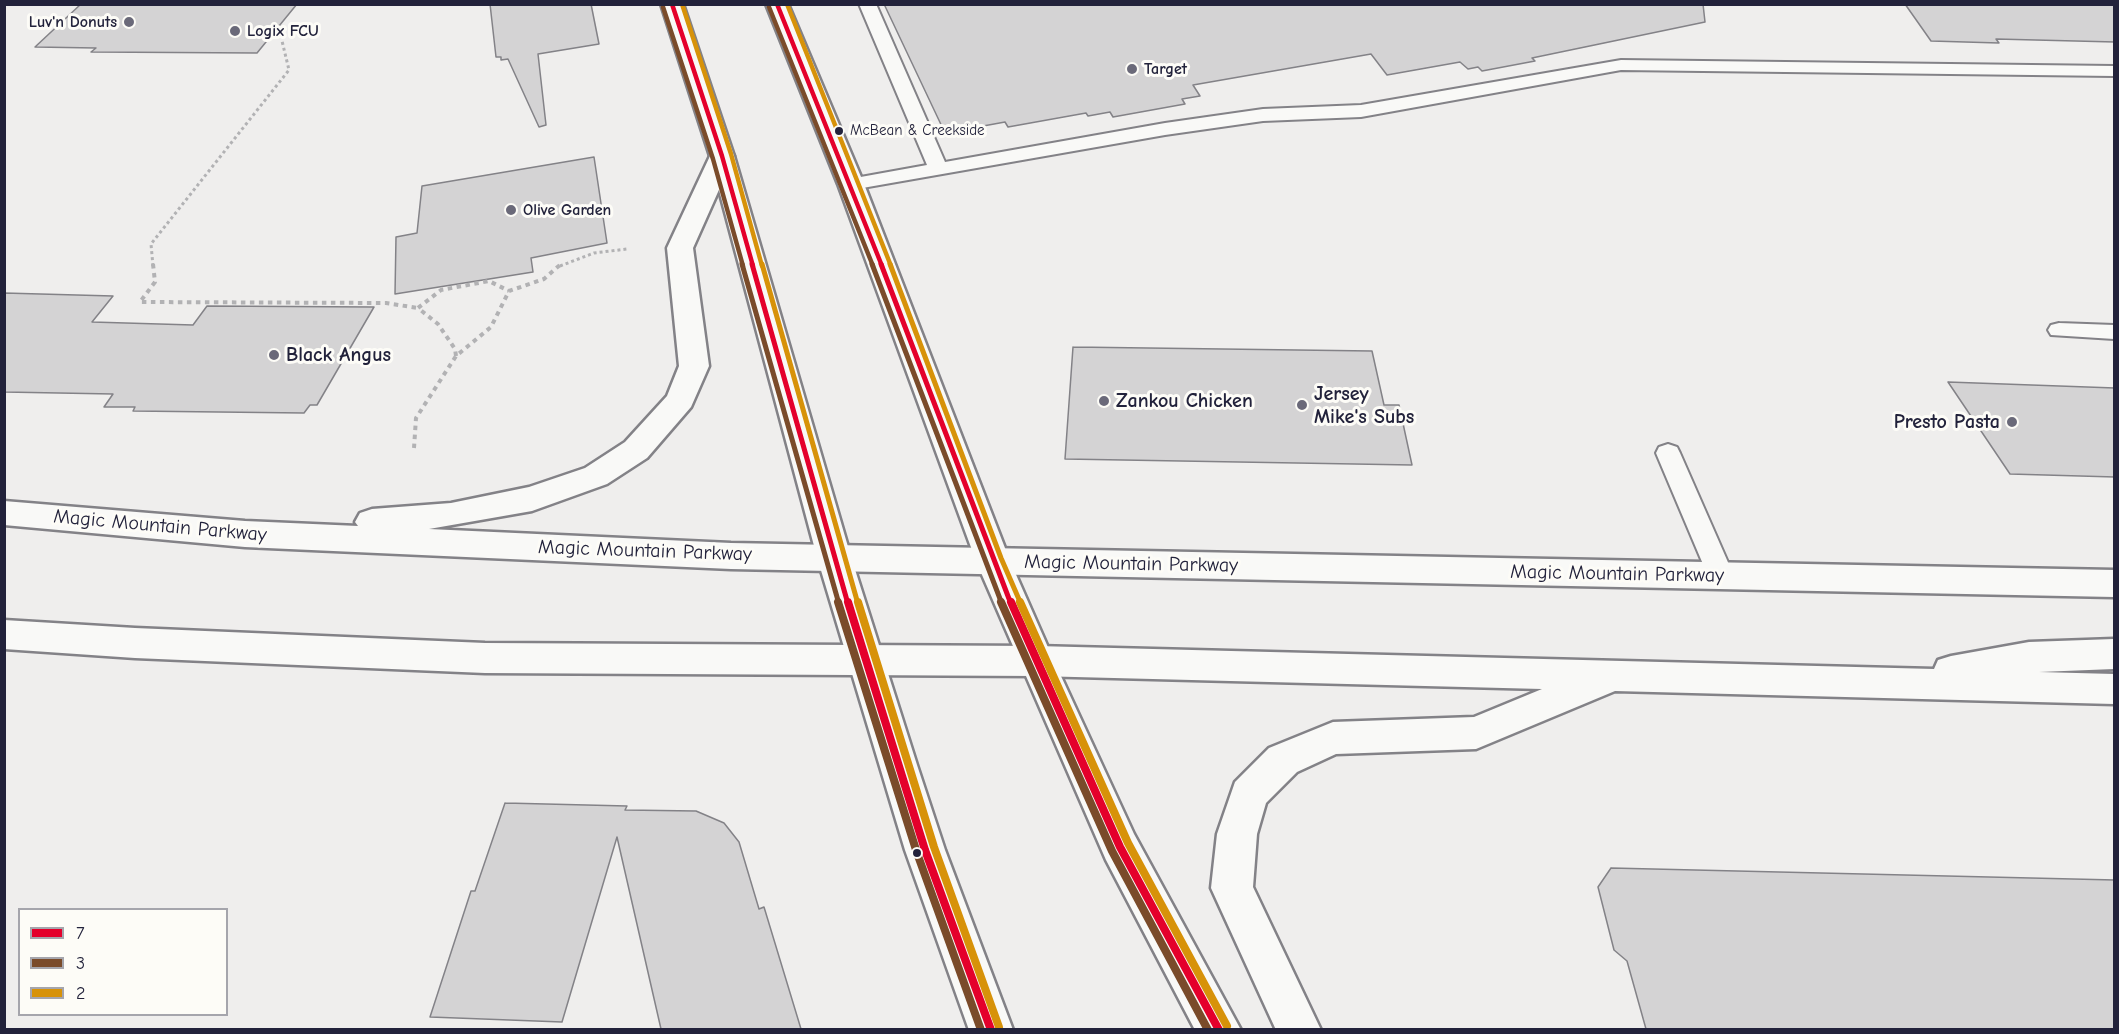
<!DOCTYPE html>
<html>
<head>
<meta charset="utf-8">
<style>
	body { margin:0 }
	#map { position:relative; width:2119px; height:1034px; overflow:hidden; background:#efeeed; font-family:"Comic Neue",sans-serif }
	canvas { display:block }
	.frame { position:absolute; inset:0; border:6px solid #22223b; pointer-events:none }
	.legend { position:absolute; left:18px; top:908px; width:210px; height:108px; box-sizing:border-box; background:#fdfcf7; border:2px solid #a5a5ac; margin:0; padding:8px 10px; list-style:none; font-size:18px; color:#22223b }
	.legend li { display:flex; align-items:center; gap:12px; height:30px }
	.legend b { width:30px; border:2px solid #a5a5ac }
</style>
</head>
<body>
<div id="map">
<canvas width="2119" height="1034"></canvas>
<div class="frame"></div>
<ul class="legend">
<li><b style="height:8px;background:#e4002b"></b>7</li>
<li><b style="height:8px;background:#7a4b2a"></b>3</li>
<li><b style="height:8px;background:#d79209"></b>2</li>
</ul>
</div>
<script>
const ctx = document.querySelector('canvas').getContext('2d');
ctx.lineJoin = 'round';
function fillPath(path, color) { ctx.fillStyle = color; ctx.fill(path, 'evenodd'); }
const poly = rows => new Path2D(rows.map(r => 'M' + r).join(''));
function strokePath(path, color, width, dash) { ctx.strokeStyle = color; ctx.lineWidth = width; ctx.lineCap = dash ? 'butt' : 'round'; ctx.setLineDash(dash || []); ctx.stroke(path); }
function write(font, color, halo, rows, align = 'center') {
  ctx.font = font + ' "Comic Neue",sans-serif'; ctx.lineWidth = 6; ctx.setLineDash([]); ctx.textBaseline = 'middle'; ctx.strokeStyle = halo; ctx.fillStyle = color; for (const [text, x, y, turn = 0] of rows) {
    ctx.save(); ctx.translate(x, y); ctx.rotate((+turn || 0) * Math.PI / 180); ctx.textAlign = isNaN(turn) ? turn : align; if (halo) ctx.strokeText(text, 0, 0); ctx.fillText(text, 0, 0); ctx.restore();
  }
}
const building = poly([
	[81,4,297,4,257,53,91,52,96,48,35,47,81,4],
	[490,4,591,4,599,44,538,54,546,125,539,127,508,59,501,60,501,57,496,57,490,4],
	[884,4,1703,4,1705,22,1532,58,1535,61,1482,71,1478,67,1468,69,1460,62,1387,75,1371,54,1193,85,1200,96,1182,99,1185,104,1113,117,1110,112,1088,116,1086,113,1008,127,1005,122,945,133,884,4],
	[1905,4,2115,4,2115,42,1996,39,1999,43,1931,41,1905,4],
	[594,157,607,243,531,258,533,272,395,294,396,237,417,233,422,186,594,157],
	[4,293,113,296,92,322,193,325,207,306,374,307,317,405,310,405,304,413,133,411,135,407,104,407,113,394,4,392,4,293],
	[1073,347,1372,351,1384,405,1399,405,1412,465,1065,459,1073,347],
	[1948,382,2115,388,2115,477,2010,474,1948,382],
	[505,803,627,806,625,810,696,811,724,823,739,842,759,909,764,907,801,1029,661,1029,617,837,562,1022,430,1017,471,891,475,891,505,803],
	[1611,868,2115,880,2115,1029,1646,1029,1627,961,1614,950,1598,887,1611,868]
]);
fillPath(building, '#d4d3d4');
strokePath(building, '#838287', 1.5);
const lane = poly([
	[859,4,876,4,945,162,1165,123,1263,109,1361,105,1621,60,2114,66,2114,76,1621,70,1361,117,1263,121,1165,135,851,190,844,188,841,184,844,180,927,165,859,4],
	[2059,323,2114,325,2114,339,2051,335,2048,330,2051,325,2059,323],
	[1668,444,1677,447,1680,453,1734,576,1730,583,1721,586,1712,583,1708,576,1656,453,1659,447,1668,444]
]);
const secondary = poly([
	[661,4,683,4,734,156,851,557,917,765,945,850,1013,1030,969,1030,905,850,817,557,710,156,661,4],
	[766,4,788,4,864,184,1010,561,1054,661,1134,834,1241,1030,1195,1030,1106,860,976,561,838,184,766,4]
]);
const primary = poly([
	[722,149,731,151,734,156,693,248,709,366,691,407,647,458,607,484,532,511,429,529,731,543,2114,570,2114,597,731,569,245,547,4,525,4,501,245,521,358,526,355,522,360,513,372,509,451,503,529,487,585,468,625,442,667,396,679,366,667,248,710,156,713,151,722,149],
	[4,620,135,628,485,643,1036,646,1934,669,1938,660,1951,656,2029,642,2114,639,2114,669,2039,672,2114,674,2114,704,1615,691,1476,749,1336,754,1297,772,1266,803,1257,834,1253,887,1321,1030,1276,1030,1211,888,1217,834,1235,782,1269,748,1333,722,1474,717,1542,689,1036,676,485,673,135,658,4,649,4,620]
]);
strokePath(lane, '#838287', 4);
strokePath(secondary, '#838287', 5);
strokePath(primary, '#838287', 5);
strokePath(poly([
	[153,266,151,244,289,70,282,41],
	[560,266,594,253,627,249]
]), '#b2b2b4', 3, [3, 3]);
strokePath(poly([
	[153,264,155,282,140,302,386,303,418,308],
	[456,356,455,349,438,324,418,308,441,290,489,281,509,291],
	[414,448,416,418,456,356,491,327,509,291,544,279,561,264]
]), '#b2b2b4', 4, [4.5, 4.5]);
fillPath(lane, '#f9f9f7');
fillPath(secondary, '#f9f9f7');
fillPath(primary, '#f9f9f7');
strokePath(poly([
	[672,4,722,156,753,266],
	[777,4,882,266]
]), '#e4002b', 4.5);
strokePath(poly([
	[752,264,848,604],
	[881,264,1011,604]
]), '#e4002b', 5);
strokePath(poly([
	[848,602,925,850,991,1030],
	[1011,602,1120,847,1219,1030]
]), '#e4002b', 8);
strokePath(poly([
	[663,7,713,159,743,266],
	[769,7,873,266]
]), '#7a4b2a', 4.5);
strokePath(poly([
	[742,264,839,604],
	[872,264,1002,604]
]), '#7a4b2a', 5);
strokePath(poly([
	[838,602,917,853,981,1030],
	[1001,602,1112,851,1208,1030]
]), '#7a4b2a', 8);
strokePath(poly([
	[682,4,731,154,762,266],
	[787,4,891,266]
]), '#d79209', 4.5);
strokePath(poly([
	[762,264,858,604],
	[890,264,1001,558,1021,604]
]), '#d79209', 5);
strokePath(poly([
	[858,602,934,847,999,1027],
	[1020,602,1128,843,1227,1026]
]), '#d79209', 8);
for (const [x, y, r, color] of [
	[129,22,6,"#6a6979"],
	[235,31,6,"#6a6979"],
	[1132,69,6,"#6a6979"],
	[839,131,5,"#22223b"],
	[511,210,6,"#6a6979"],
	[274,355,6,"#6a6979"],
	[1104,401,6,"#6a6979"],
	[1302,405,6,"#6a6979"],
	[2012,422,6,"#6a6979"],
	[917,853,5,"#22223b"]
]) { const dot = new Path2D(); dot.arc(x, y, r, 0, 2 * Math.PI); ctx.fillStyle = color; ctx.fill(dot); strokePath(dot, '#fdfcf7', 2); }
write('15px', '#22223b', '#fdfcf7', [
	["McBean & Creekside",850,131]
], 'left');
write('bold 16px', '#22223b', '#fdfcf7', [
	["Luv'n Donuts",117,22,"right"],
	["Logix FCU",247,31],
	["Target",1144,69],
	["Olive Garden",523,210]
], 'left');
write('bold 20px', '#22223b', '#fdfcf7', [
	["Black Angus",286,355],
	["Jersey",1314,394],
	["Mike's Subs",1314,417],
	["Zankou Chicken",1116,401],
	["Presto Pasta",2000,422,"right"]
], 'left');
write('20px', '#22223b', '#fdfcf7', [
	["Magic Mountain Parkway",160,526,5],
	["Magic Mountain Parkway",645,551,2],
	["Magic Mountain Parkway",1131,564,1],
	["Magic Mountain Parkway",1617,574,1]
]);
</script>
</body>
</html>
